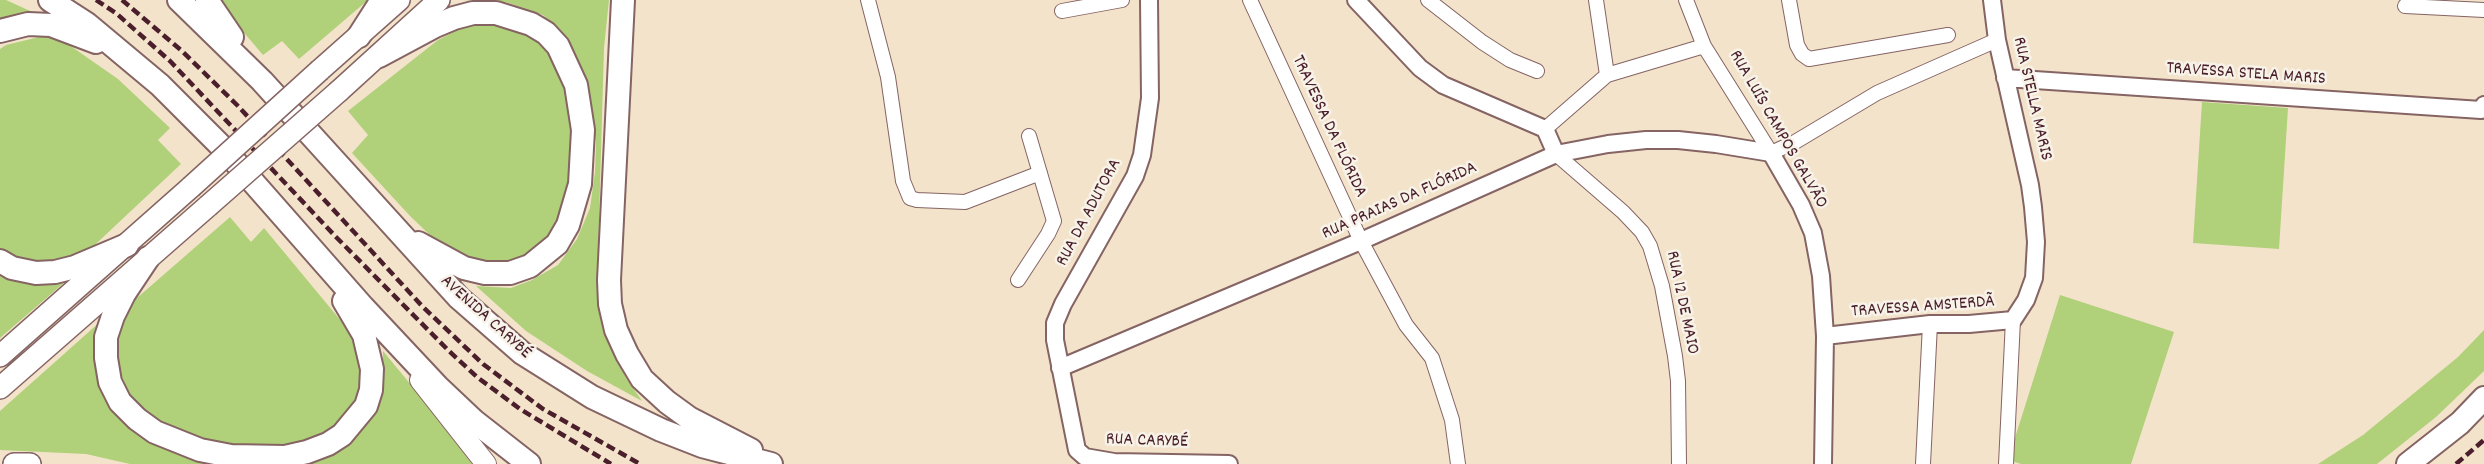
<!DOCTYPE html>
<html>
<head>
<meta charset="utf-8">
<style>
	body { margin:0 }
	canvas { display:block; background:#f3e3cb }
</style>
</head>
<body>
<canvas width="2484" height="464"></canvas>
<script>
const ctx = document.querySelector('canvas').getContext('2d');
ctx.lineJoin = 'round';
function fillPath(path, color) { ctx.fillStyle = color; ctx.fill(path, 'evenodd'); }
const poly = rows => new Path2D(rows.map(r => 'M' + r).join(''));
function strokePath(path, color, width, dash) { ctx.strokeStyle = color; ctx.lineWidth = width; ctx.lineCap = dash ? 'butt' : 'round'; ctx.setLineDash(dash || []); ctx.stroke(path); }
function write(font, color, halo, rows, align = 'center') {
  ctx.font = font + ' Dekko,sans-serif'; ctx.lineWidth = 5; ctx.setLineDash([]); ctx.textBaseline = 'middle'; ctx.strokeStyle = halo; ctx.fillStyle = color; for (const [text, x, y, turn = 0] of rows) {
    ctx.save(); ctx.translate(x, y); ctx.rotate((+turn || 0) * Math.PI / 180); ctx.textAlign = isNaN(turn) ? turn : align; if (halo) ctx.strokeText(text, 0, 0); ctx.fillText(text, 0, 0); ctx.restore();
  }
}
fillPath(poly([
	[0,0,6,0,39,15,0,23],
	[216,0,368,0,299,59,282,41,263,55],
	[463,0,609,0,604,48,597,289,609,342,626,378,642,401,587,371,526,331,476,286,511,288,532,280,558,265,577,239,590,208,595,172,596,142,586,78,563,35,543,15,506,2],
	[475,21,521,28,547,44,567,80,575,164,565,218,544,246,509,266,478,264,434,239,410,216,352,153,368,135,348,111,438,40],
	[43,36,62,40,118,79,170,128,158,140,181,164,83,256,43,266,9,257,0,250,0,49,6,45],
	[2202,102,2288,108,2279,249,2193,243],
	[230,217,251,242,264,228,356,339,362,362,357,399,335,432,301,446,252,450,192,438,164,426,132,401,117,365,117,333,130,304],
	[0,272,66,281,0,338],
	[2060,295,2174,332,2131,464,2021,464,2008,460],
	[101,321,96,364,106,399,121,420,154,444,220,464,130,464,86,454,0,450,0,411],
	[2484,330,2484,371,2436,417,2377,464,2318,464,2363,435,2458,357],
	[383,351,416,391,472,464,308,464,332,455,352,441,366,423,383,370]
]), '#b0d179');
const minor = poly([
	[868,0,888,77,903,181,910,198,917,200,965,202,1040,173],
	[1250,0,1361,241,1406,325,1432,358,1452,420,1458,464],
	[1428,0,1482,42,1510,60,1537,71],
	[1596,0,1607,75],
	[1686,0,1704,46,1771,153,1795,142,1877,93,1997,40],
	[1789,0,1797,45,1802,54,1809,59,1948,35],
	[2405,6,2484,10],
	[1062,11,1122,0],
	[1545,129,1607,75,1704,46],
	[1556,154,1623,212,1642,232,1650,246,1662,286,1675,356,1678,381,1679,464],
	[1018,280,1048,234,1054,221,1029,136],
	[1923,464,1930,324],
	[2006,464,2013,320]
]);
const tertiary = poly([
	[1149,0,1150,98,1142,155,1135,176,1063,304,1055,323,1055,340,1077,450,1085,457,1114,462,1229,464],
	[1356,0,1420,68,1443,85,1545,129,1556,154],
	[2005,78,2481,110,2484,105],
	[1825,336,1930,324,1969,324,2013,320,2026,300,2034,278,2036,242,2033,207,2030,185,1997,40,1992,0],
	[1060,368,1361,241,1556,154,1608,144,1646,140,1678,140,1716,144,1771,153,1801,205,1813,233,1821,276,1825,336,1823,464]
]);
const secondary = poly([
	[420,380,486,464]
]);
const primary = poly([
	[320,70,399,0],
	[339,91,439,0],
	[0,356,191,187],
	[0,388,208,206],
	[14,464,30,464]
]);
const trunk = poly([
	[50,0,87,24,160,85,223,148,363,307,438,387,474,421,529,464],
	[179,0,262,81,459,298,522,353,592,397,661,430,702,446,771,464],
	[207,0,232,37],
	[623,0,609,280,610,304,616,330,627,354,642,379,667,402,689,418,751,450],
	[0,31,28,24,51,25,96,42],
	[359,36,382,0],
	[379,56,435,26,454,18,473,13,496,13,531,24,546,33,558,46,576,85,583,130,580,184,568,225,557,244,530,266,510,273,485,273,464,268,418,243],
	[148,258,124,294,113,316,106,337,106,358,110,382,120,402,137,419,155,432,200,450,231,456,285,457,307,452,328,444,342,435,366,406,371,390,372,369,364,335,344,301],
	[0,261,12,268,36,273,55,272,75,267,127,245],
	[2408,464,2460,423,2484,398]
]);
strokePath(minor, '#856463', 16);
strokePath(tertiary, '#856463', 20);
strokePath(secondary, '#856463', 22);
strokePath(primary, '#856463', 24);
strokePath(trunk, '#856463', 26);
strokePath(minor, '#fff', 14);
strokePath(tertiary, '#fff', 16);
strokePath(secondary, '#fff', 20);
strokePath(primary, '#fff', 21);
strokePath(trunk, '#fff', 22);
strokePath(poly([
	[96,0,117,14,170,61,336,237,449,351,477,377,520,409,611,464],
	[122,0,182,51,238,106,422,306,483,364,543,409,640,464],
	[2456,464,2484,440]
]), '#4a1f2b', 4.5, [9, 4.5]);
const primaryBridge = poly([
	[191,187,320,70],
	[208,206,339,91]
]);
strokePath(primaryBridge, '#856463', 24, []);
strokePath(primaryBridge, '#fff', 21);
write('18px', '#4a1f2b', '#f7f3e8', [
	["TRAVESSA STELA MARIS",2246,75,4],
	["RUA STELLA MARIS",2031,99,77],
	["TRAVESSA DA FLÓRIDA",1328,127,65],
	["RUA LUÍS CAMPOS GALVÃO",1777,130,60],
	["RUA PRAIAS DA FLÓRIDA",1400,202,-24],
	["RUA DA ADUTORA",1090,213,-62],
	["RUA 12 DE MAIO",1681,303,78],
	["TRAVESSA AMSTERDÃ",1923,308,-4],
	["AVENIDA CARYBÉ",485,318,42],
	["RUA CARYBÉ",1147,442,2]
]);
</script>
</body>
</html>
